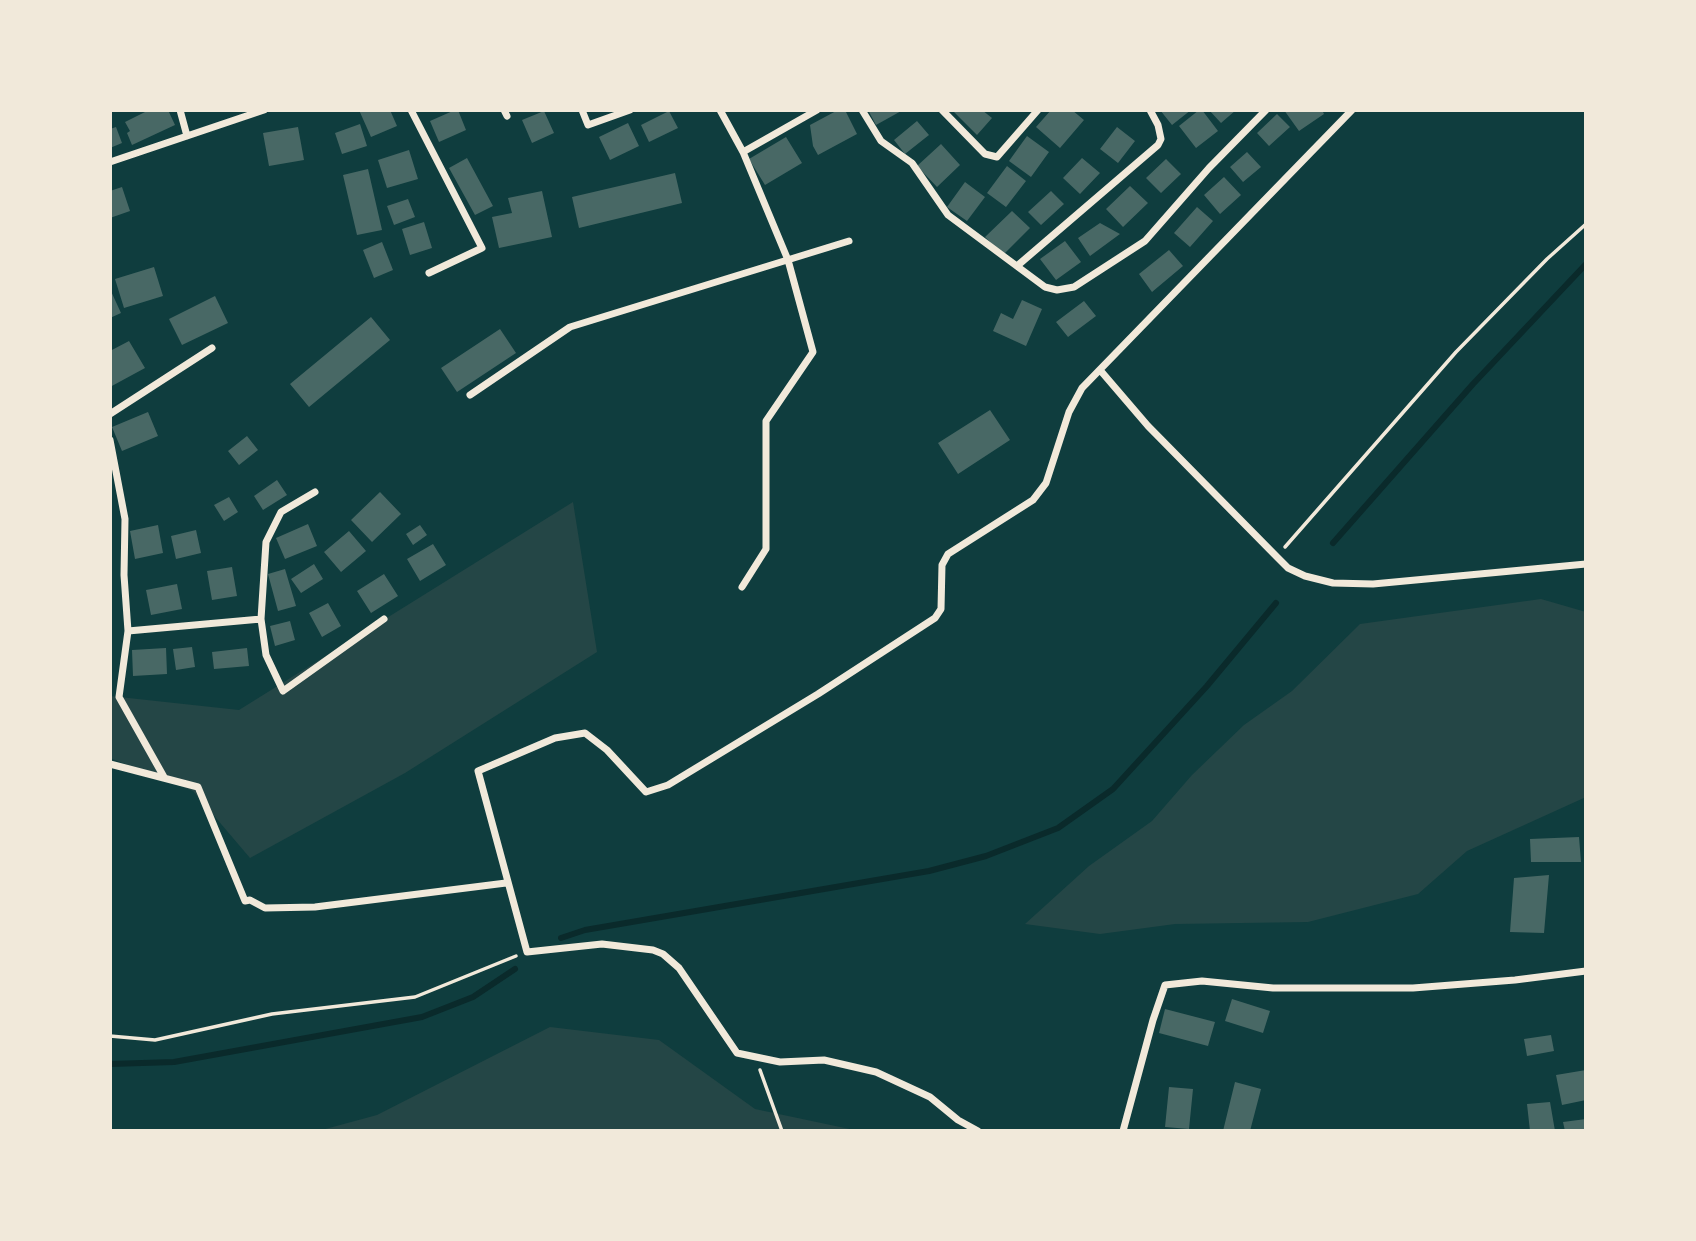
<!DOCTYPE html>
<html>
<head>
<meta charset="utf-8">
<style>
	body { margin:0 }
	#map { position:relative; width:1696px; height:1241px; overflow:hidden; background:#0f3d3e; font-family:Poppins,sans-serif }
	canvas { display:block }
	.frame { position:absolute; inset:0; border:112px solid #f1e9da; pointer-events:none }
</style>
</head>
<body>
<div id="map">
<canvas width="1696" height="1241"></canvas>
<div class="frame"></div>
</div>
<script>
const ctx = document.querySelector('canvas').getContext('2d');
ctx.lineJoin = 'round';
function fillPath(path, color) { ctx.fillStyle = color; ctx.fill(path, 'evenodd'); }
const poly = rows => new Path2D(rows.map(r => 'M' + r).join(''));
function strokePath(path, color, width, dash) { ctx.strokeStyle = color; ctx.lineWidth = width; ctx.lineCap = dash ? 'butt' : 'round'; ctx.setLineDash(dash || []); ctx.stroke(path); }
fillPath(poly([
	[573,502,597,652,405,773,250,858,193,791,110,758,110,696,239,710],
	[1541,599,1586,612,1586,797,1467,851,1418,894,1308,922,1175,924,1100,934,1025,924,1089,866,1152,821,1192,775,1244,725,1292,691,1360,624],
	[550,1027,659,1040,755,1109,859,1131,318,1131,377,1115]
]), '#244646');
strokePath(poly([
	[1333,543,1473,384,1586,264],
	[561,938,585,930,929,871,986,856,1058,828,1113,789,1207,686,1276,603],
	[110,1064,174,1062,422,1017,473,997,515,969]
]), '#0a2a2b', 6);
fillPath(poly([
	[149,110,168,110,175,125,132,145,127,133,130,131,125,122],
	[359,110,390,110,397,126,371,137],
	[455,110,458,110,466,130,439,142,430,121],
	[838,110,845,110,857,134,818,155,813,146,810,125],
	[868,110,903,110,876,125],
	[952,110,982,110,992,118,977,135],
	[1051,110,1072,110,1084,120,1060,148,1036,127],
	[1160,110,1191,110,1172,125],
	[1199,110,1202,110,1218,131,1196,148,1179,126],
	[1209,110,1236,110,1221,123],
	[1284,110,1322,110,1324,114,1299,131],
	[544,111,554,133,532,143,522,120],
	[669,111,678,128,649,142,641,125],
	[1277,114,1290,127,1269,146,1257,133],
	[917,121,929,135,905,154,894,140],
	[628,123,639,146,610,160,599,137],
	[360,124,367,146,342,154,335,133],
	[116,127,122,143,110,148,110,129],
	[298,127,304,160,269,166,263,133],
	[1117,127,1135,141,1118,163,1100,149],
	[1027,136,1049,152,1031,177,1009,161],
	[786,137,802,163,765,185,749,159],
	[941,144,960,165,937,187,917,166],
	[409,150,418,179,387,188,378,160],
	[1247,152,1261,167,1243,182,1230,167],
	[467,158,493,206,475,215,449,168],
	[1082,158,1100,173,1080,194,1063,178],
	[1166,159,1181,174,1161,193,1146,178],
	[1007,166,1026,181,1006,207,987,193],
	[368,169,382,230,357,235,343,175],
	[675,173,682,203,579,228,572,197],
	[1224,177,1241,195,1220,214,1204,195],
	[965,182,985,197,967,221,947,207],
	[1130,186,1148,203,1123,227,1106,209],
	[122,187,130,211,110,218,110,191],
	[542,191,552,237,499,248,492,217,512,213,508,198],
	[1051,191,1064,204,1041,225,1028,212],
	[408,199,415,217,394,225,387,206],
	[1197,207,1213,221,1190,247,1174,233],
	[1012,211,1030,228,1003,255,985,237],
	[424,222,432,248,410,255,402,229],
	[1100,223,1120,234,1090,256,1078,238],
	[1065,241,1081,262,1056,280,1040,259],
	[382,242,393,270,374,278,363,250],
	[1169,250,1183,266,1152,292,1139,274],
	[154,267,163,296,124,308,115,279],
	[110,289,121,313,110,318],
	[215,296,228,323,182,345,169,319],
	[1022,300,1042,309,1026,346,993,331,1001,313,1013,319],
	[1084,301,1096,316,1068,337,1056,322],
	[371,317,390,340,309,407,290,384],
	[500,329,516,353,457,392,441,368],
	[129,341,145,368,110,387,110,351],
	[990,410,1010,440,958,474,938,443],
	[148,412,158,436,122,451,112,427],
	[247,436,258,450,239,465,228,451],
	[277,480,287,495,263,510,254,496],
	[380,492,401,514,372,542,351,520],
	[229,497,238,512,224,521,214,505],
	[308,524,317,546,285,559,276,538],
	[158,525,163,553,135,559,130,531],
	[420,525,427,535,413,545,406,534],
	[196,530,201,553,176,559,171,536],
	[349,531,366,551,341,572,324,552],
	[433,544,446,565,420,581,407,559],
	[314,564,323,579,301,593,291,579],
	[232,567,237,596,212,600,207,571],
	[285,569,296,606,278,611,268,574],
	[384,574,398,596,371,613,357,591],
	[177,584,182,609,151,615,146,590],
	[328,603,341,626,322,637,309,613],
	[290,621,295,640,275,646,270,626],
	[192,647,195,667,176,670,173,649],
	[166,648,167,674,133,676,132,650],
	[247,648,249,666,214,669,212,652],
	[1579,837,1581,862,1531,862,1530,839],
	[1549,875,1544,933,1510,932,1514,878],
	[1232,999,1270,1011,1263,1033,1225,1021],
	[1165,1009,1215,1022,1208,1046,1159,1033],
	[1551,1035,1554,1051,1527,1056,1524,1039],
	[1586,1070,1586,1100,1562,1105,1556,1075],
	[1235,1082,1261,1089,1250,1131,1223,1131],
	[1169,1087,1193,1089,1189,1129,1165,1127],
	[1550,1102,1555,1131,1530,1131,1527,1104],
	[1586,1119,1586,1131,1565,1131,1563,1122]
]), '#486865');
strokePath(poly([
	[1285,547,1456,352,1547,259,1586,224],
	[110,1036,155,1040,272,1014,415,997,516,956],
	[760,1070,782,1131]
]), '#f1e9da', 3.5);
strokePath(poly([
	[180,110,187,136],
	[411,110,482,248,429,273],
	[504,110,507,116],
	[582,110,588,125,630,110],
	[720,110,743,152,817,110],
	[862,110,881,141,912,163,948,215,1045,287,1057,290,1074,287,1145,241,1209,168,1266,110],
	[942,110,985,154,997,157,1038,110],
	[110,162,264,110],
	[1017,266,1158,145,1161,139,1158,125,1150,110],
	[1100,370,1148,426,1277,557,1288,568,1305,576,1333,583,1373,584,1586,564],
	[470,395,570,327,849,241],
	[110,414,212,348],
	[110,440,125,519,124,575,128,631,119,697,164,777],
	[742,587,766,549,766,421,813,352,788,260,743,152],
	[261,619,266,542,281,512,315,492],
	[128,631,261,619,266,655,283,691,384,619],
	[110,764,198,787,245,901,250,900,265,908,315,907,506,883],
	[978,1131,958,1120,930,1097,876,1072,824,1060,780,1062,737,1053,679,968,663,954,653,950,602,944,527,952,478,771,555,738,585,733,607,750,646,792,668,785,818,694,935,618,941,609,942,565,948,554,1033,500,1046,483,1069,412,1082,388,1352,110],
	[1123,1131,1153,1020,1165,985,1202,981,1273,988,1413,988,1515,980,1586,971]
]), '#f1e9da', 7);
</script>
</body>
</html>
